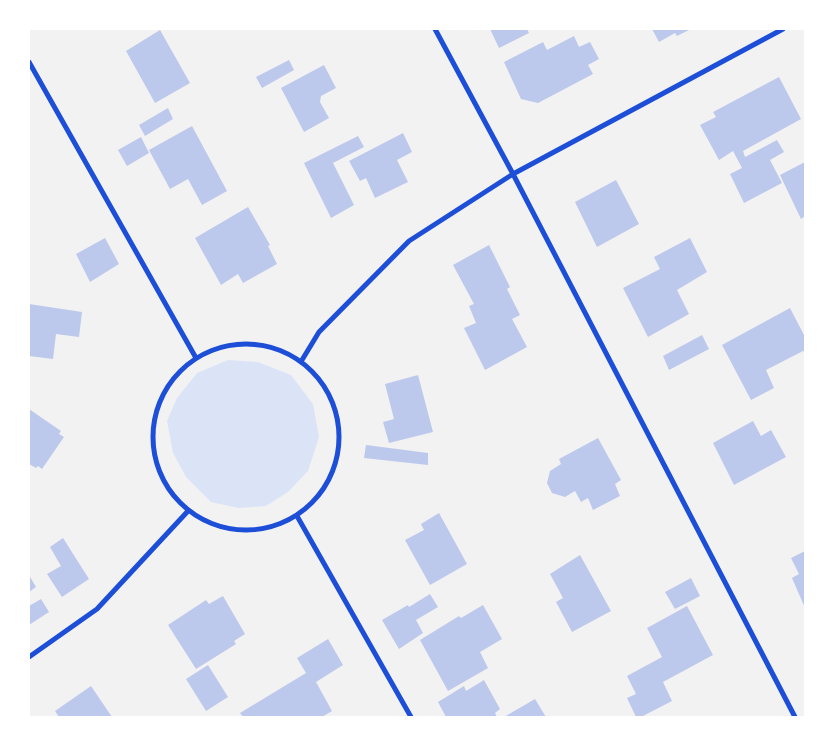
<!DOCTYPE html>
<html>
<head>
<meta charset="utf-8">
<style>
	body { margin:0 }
	#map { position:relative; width:834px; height:746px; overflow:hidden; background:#f2f2f2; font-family:Quicksand,sans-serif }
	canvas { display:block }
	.frame { position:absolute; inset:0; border:30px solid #fff; pointer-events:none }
</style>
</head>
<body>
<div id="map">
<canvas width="834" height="746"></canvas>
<div class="frame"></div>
</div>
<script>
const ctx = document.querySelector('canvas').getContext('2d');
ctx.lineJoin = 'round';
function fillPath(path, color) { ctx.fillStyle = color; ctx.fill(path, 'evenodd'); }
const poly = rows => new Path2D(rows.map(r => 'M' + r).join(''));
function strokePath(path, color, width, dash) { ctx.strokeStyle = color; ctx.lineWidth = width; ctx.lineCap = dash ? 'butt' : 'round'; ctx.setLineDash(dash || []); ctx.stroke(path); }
fillPath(poly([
	[228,360,258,362,291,375,313,404,319,437,308,471,288,492,266,506,238,508,211,502,186,477,173,453,167,421,177,398,197,373]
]), '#dbe4f7');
fillPath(poly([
	[490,29,527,29,529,33,499,48],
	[652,29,691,29,677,36,675,33,659,42],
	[160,30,190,83,155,103,126,51],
	[574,36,579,47,590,42,599,59,588,65,593,74,538,103,521,99,504,62,543,42,547,50],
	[289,60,294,70,262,88,256,77],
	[324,65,336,88,321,96,320,102,329,118,304,132,281,88],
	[779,77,801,119,743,151,745,157,777,140,784,152,770,160,782,183,744,203,730,174,742,168,733,151,719,160,700,125,716,117,713,112],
	[168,108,173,119,145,136,139,125],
	[192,126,227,191,202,205,188,179,170,189,149,150],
	[403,133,412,152,397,160,408,182,375,198,366,178,360,181,349,161],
	[358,136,364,147,333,163,354,205,331,218,304,163],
	[141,137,149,153,127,166,118,150],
	[805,162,805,216,801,219,780,175],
	[616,180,639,224,597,247,575,202],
	[248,207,270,245,268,246,277,264,243,283,238,274,221,285,195,238],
	[105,238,119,264,90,282,76,254],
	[690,238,707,272,677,290,689,314,648,337,623,288,660,269,654,257],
	[489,245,510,287,507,289,520,315,512,319,527,347,485,370,464,328,476,323,469,306,474,304,453,265],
	[29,304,82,312,79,337,56,334,53,359,29,356],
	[790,308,805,337,805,350,766,370,774,388,751,400,722,345],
	[702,335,709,349,669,370,663,356],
	[418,375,433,432,389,443,383,422,394,419,385,384],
	[29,409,61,431,59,434,64,437,42,469,38,466,36,468,29,464],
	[753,421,761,436,771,430,786,457,734,485,713,443],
	[598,438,621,480,615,484,620,496,593,510,588,498,581,502,575,491,565,497,552,493,547,483,550,471,561,464,559,459],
	[366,445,428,453,428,465,364,458],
	[439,513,467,564,430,585,405,540,424,530,421,524],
	[63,538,89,579,62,597,47,574,61,566,50,547],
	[805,551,805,608,792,578,799,574,791,558],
	[580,555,611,611,572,632,556,602,563,598,550,574],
	[29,575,36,587,29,592],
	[691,578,700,596,675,609,665,592],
	[430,594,438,607,416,620,423,633,399,649,382,620,408,605,409,607],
	[223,596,245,634,234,641,236,644,196,669,168,625,206,600,209,604],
	[41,599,49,612,29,625,29,606],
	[483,605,502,639,480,652,488,668,448,691,420,640,459,616,461,618],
	[687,606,713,655,663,682,672,701,641,717,636,717,627,698,636,694,627,676,662,657,647,628],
	[328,639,343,665,316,682,332,711,322,717,243,717,240,713,306,673,297,658],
	[208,665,228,697,206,711,186,679],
	[484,680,500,709,495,713,497,717,446,717,438,702,464,686,466,691],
	[91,686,112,717,59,717,55,711],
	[535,699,546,717,504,717]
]), '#bdc9ec');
strokePath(poly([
	[435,29,513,174,795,717],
	[29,62,196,358],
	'153 437a93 93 0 1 1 186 0a93 93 0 1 1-186 0Z',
	[302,360,319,332,409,241,513,174,783,29],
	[297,516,411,717],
	[29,657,97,609,188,511]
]), '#1d4ed8', 5);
</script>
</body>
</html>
